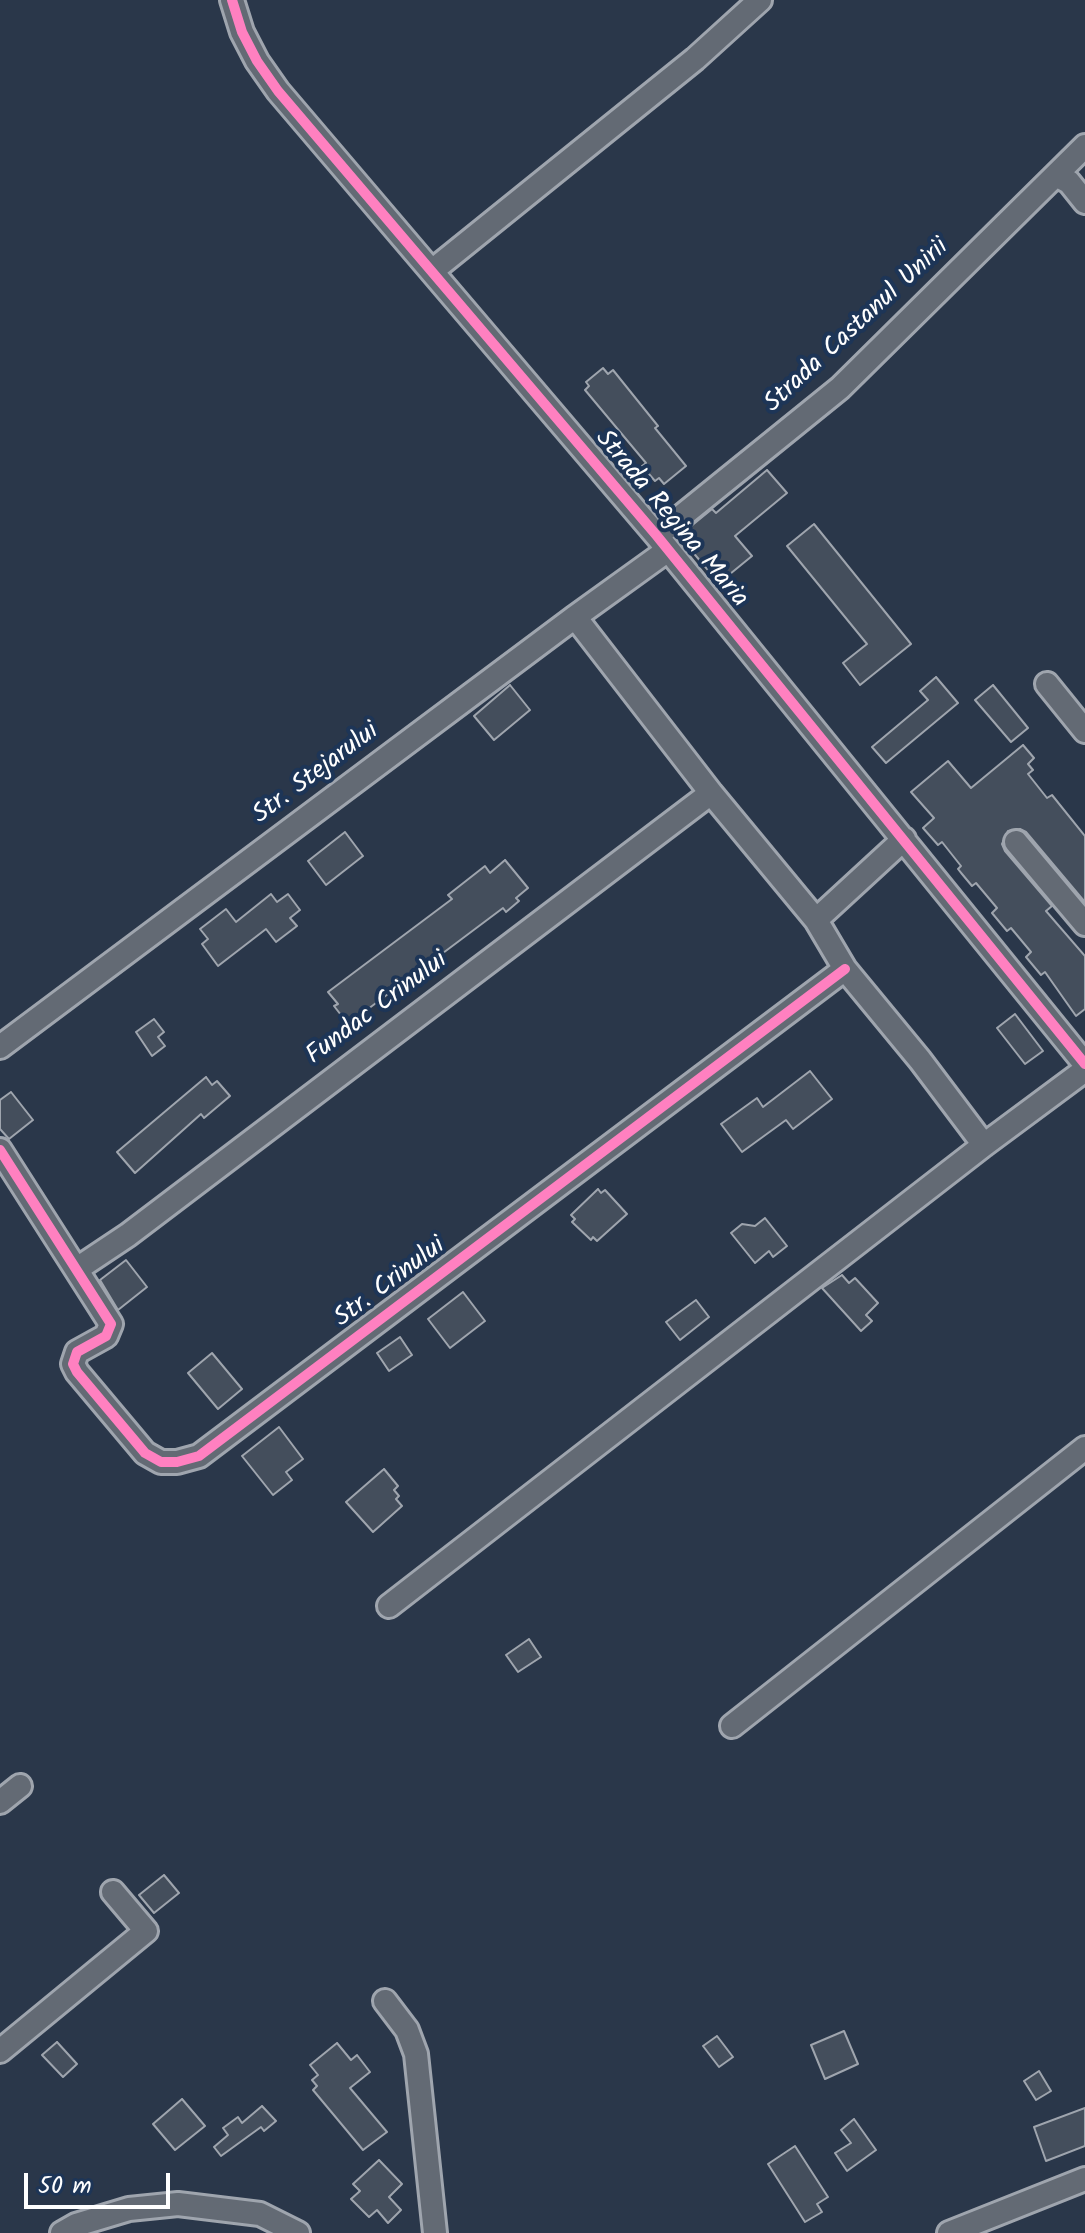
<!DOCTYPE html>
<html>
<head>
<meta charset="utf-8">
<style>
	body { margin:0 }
	#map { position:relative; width:1085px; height:2233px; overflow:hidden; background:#2a374a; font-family:Kalam,sans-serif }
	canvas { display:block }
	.scale { position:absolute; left:24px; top:2173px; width:146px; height:36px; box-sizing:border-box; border:4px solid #fff; border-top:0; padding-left:10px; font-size:24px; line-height:28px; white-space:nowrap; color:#fff; -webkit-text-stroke:6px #1d3557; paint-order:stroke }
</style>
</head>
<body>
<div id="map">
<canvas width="1085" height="2233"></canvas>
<div class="scale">50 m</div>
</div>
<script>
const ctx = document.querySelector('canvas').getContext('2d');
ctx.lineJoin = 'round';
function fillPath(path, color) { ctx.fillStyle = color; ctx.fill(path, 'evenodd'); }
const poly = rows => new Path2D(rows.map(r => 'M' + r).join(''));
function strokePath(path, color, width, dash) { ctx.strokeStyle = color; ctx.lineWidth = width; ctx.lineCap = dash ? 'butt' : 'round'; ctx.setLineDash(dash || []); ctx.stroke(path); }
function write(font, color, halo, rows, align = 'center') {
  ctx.font = font + ' Kalam,sans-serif'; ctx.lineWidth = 8; ctx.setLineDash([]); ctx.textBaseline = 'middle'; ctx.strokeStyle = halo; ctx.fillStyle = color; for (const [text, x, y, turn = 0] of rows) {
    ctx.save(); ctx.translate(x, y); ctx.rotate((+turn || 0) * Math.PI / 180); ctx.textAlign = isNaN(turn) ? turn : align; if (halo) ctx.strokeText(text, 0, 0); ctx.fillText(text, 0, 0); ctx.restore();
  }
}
const building = poly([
	[603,368,608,374,613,370,658,426,655,428,686,466,664,484,659,478,655,481,642,466,646,463,585,390,589,386,586,382,603,368],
	[767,470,787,493,735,536,752,556,719,583,679,536,712,509,716,513,767,470],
	[814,524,911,644,860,685,843,663,867,644,787,546,814,524],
	[936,677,958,703,886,763,872,747,928,700,920,691,936,677],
	[510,685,530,710,494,740,474,716,510,685],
	[993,685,1028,728,1011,742,975,700,993,685],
	[1023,745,1034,758,1028,764,1033,770,1028,774,1047,798,1052,795,1085,836,1085,902,1026,832,1020,829,1008,831,1002,844,1005,851,1052,906,1046,911,1085,956,1085,1009,1076,1016,1045,972,1041,975,1026,957,1031,952,1011,928,1007,931,992,913,997,908,976,883,972,886,962,874,958,869,961,866,942,842,938,845,923,828,934,818,911,792,948,761,971,788,1023,745],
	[345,832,363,856,326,885,308,861,345,832],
	[505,860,528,888,516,898,519,901,506,912,503,908,411,977,408,975,386,992,388,994,348,1024,334,1006,338,1004,328,992,452,899,448,895,485,866,490,873,505,860],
	[271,894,277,902,288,894,300,910,290,918,297,926,276,942,266,929,218,966,202,944,208,939,200,929,226,909,236,922,271,894],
	[1015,1014,1043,1051,1025,1064,997,1028,1015,1014],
	[154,1019,164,1032,158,1037,165,1046,152,1056,136,1032,154,1019],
	[810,1071,832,1099,793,1129,786,1120,742,1152,721,1124,757,1098,763,1107,810,1071],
	[206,1077,212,1085,217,1081,230,1096,204,1118,201,1114,135,1173,117,1152,206,1077],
	[11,1092,33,1120,9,1139,0,1129,0,1100,11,1092],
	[598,1189,601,1193,605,1190,627,1214,597,1241,593,1237,591,1240,572,1222,575,1219,571,1215,598,1189],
	[765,1218,787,1246,773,1257,769,1251,755,1263,731,1233,742,1224,755,1226,765,1218],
	[126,1260,147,1287,118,1310,100,1280,126,1260],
	[842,1275,849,1283,855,1278,878,1303,866,1315,872,1321,861,1331,822,1288,842,1275],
	[463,1292,485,1321,450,1348,428,1319,463,1292],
	[696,1300,709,1317,680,1340,666,1322,696,1300],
	[400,1337,412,1355,389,1371,377,1353,400,1337],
	[212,1353,242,1389,218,1409,188,1373,212,1353],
	[279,1427,303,1459,286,1472,292,1480,273,1495,242,1456,279,1427],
	[384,1469,398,1486,394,1490,399,1496,396,1499,402,1506,373,1532,346,1502,384,1469],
	[529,1639,541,1657,518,1672,506,1655,529,1639],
	[164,1875,179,1893,154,1913,139,1895,164,1875],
	[844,2031,858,2064,825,2079,811,2045,844,2031],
	[717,2036,733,2057,719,2067,703,2046,717,2036],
	[57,2042,77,2064,63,2077,42,2055,57,2042],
	[337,2043,351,2060,357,2055,370,2072,350,2088,387,2132,363,2150,313,2090,317,2086,312,2080,318,2075,310,2065,337,2043],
	[1039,2071,1051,2091,1036,2100,1024,2081,1039,2071],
	[182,2099,205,2126,175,2150,153,2124,182,2099],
	[262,2106,276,2121,264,2131,261,2127,221,2156,214,2147,228,2135,223,2128,238,2117,242,2123,262,2106],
	[1085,2108,1085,2146,1046,2161,1034,2127,1085,2108],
	[854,2119,876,2150,847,2171,835,2153,851,2143,841,2130,854,2119],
	[795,2146,828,2197,817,2204,822,2212,805,2222,768,2164,795,2146],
	[379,2160,402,2184,389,2197,401,2210,388,2223,377,2210,369,2217,351,2199,360,2191,353,2184,379,2160]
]);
fillPath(building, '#444e5c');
strokePath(building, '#9fa5ae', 2);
const minor = poly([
	[232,0,242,32,257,61,278,91,657,536,1085,1064],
	[1056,175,1069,182,1085,202],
	[432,271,695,59,760,0],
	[657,536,840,388,1085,146],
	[575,617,711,793,816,920,845,969,920,1060,984,1145],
	[1047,684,1085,731],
	[1016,842,1085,924],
	[816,920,904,839],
	[0,1047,575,617,668,550],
	[0,1150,111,1324,106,1336,77,1352,73,1364,77,1372,145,1453,161,1462,177,1462,199,1456,845,969],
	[77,1269,128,1235,711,793],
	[389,1606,984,1145,1085,1070],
	[732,1726,1085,1448],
	[0,1802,20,1786],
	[385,2001,407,2030,416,2054,435,2233],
	[0,2051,146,1931,113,1892],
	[62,2233,76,2225,129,2209,178,2204,260,2214,298,2233],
	[949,2233,1085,2179]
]);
strokePath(minor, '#9fa5ae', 28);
strokePath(minor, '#636a74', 22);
strokePath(poly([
	[232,0,242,32,257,61,278,91,657,536,1085,1064],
	[0,1150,111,1324,106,1336,77,1352,73,1364,77,1372,145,1453,161,1462,177,1462,199,1456,845,969]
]), '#ff80c0', 10);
write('26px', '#fff', '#1d3557', [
	["Strada Castanul Unirii",858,327,-43],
	["Strada Regina Maria",670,520,50],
	["Str. Stejarului",317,775,-37],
	["Fundac Crinului",378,1010,-37],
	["Str. Crinului",391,1284,-37]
]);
</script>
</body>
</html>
